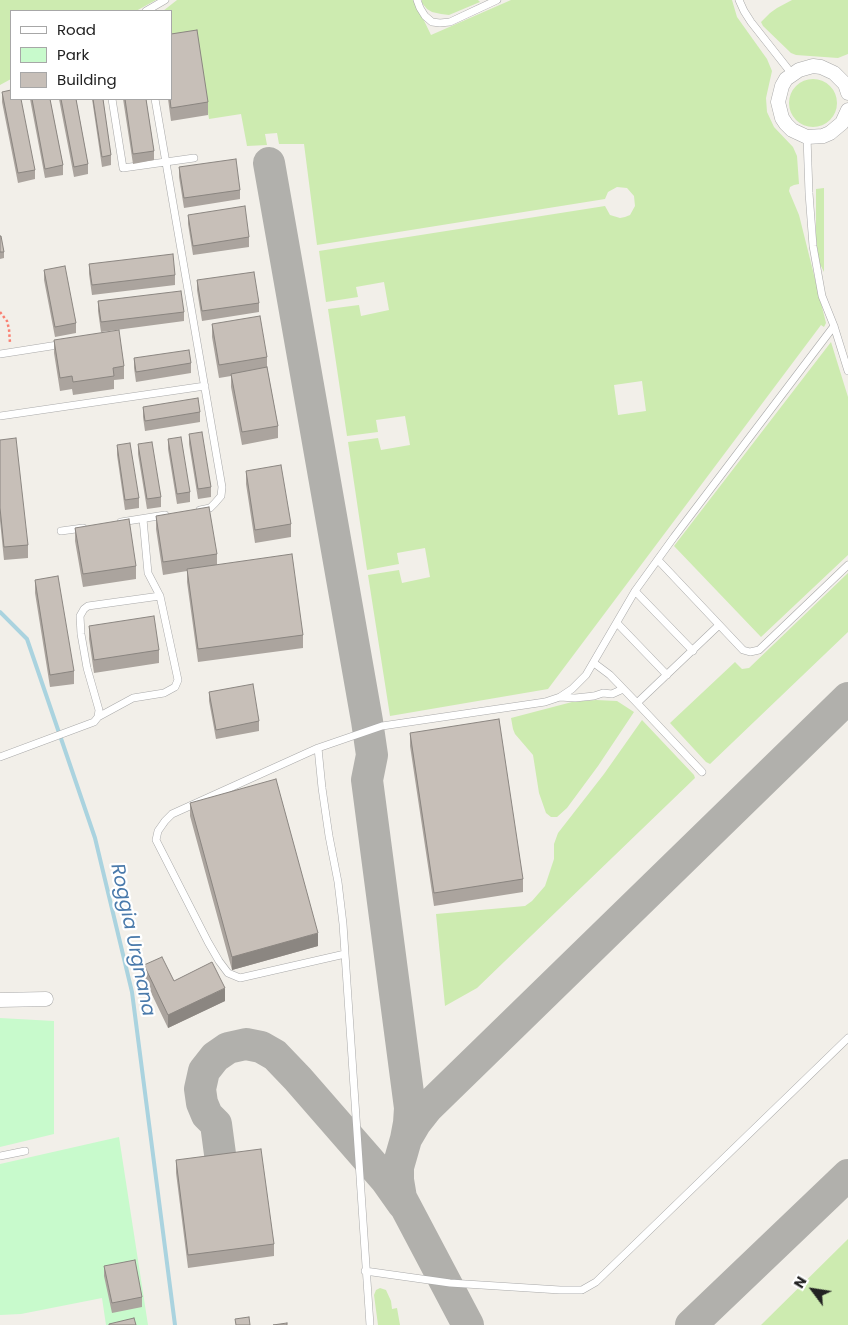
<!DOCTYPE html>
<html>
<head>
<meta charset="utf-8">
<style>
	body { margin:0 }
	#map { position:relative; width:848px; height:1325px; overflow:hidden; background:#f2efe9; font-family:Poppins,sans-serif }
	canvas { display:block }
	.legend { position:absolute; left:10px; top:10px; width:162px; height:90px; box-sizing:border-box; background:#fff; border:1px solid #a7a7a7; margin:0; padding:6px 9px; list-style:none; font-size:15px; color:#222 }
	.legend li { display:flex; align-items:center; gap:10px; height:25px }
	.legend b { width:25px; border:1px solid #a7a7a7 }
	.north { position:absolute; left:788px; top:1265px; width:50px; height:50px; -webkit-text-stroke:4px #fff; paint-order:stroke; rotate:301deg; font-size:14px; font-weight:700; line-height:20px; text-align:center; color:#222 }
	.north::after { content:''; display:block; margin:auto; width:18px; height:22px; background:#222; clip-path:polygon(50% 0,100% 100%,50% 72%,0 100%) }
</style>
</head>
<body>
<div id="map">
<canvas width="848" height="1325"></canvas>
<ul class="legend">
<li><b style="height:6px;background:#fff"></b>Road</li>
<li><b style="height:14px;background:#c8facc"></b>Park</li>
<li><b style="height:14px;background:#c7bfb8"></b>Building</li>
</ul>
<div class="north">N</div>
</div>
<script>
const ctx = document.querySelector('canvas').getContext('2d');
ctx.lineJoin = 'round';
function fillPath(path, color) { ctx.fillStyle = color; ctx.fill(path, 'evenodd'); }
const poly = rows => new Path2D(rows.map(r => 'M' + r).join(''));
function strokePath(path, color, width, dash) { ctx.strokeStyle = color; ctx.lineWidth = width; ctx.lineCap = dash ? 'butt' : 'round'; ctx.setLineDash(dash || []); ctx.stroke(path); }
function write(font, color, halo, rows, align = 'center') {
  ctx.font = font + ' Poppins,sans-serif'; ctx.lineWidth = 4.5; ctx.setLineDash([]); ctx.textBaseline = 'middle'; ctx.strokeStyle = halo; ctx.fillStyle = color; for (const [text, x, y, turn = 0] of rows) {
    ctx.save(); ctx.translate(x, y); ctx.rotate((+turn || 0) * Math.PI / 180); ctx.textAlign = isNaN(turn) ? turn : align; if (halo) ctx.strokeText(text, 0, 0); ctx.fillText(text, 0, 0); ctx.restore();
  }
}
fillPath(poly([
	[0,0,156,0,136,11,11,11,11,79,0,85],
	[177,0,414,0,431,35,511,0,732,0,737,17,767,59,772,71,766,98,767,112,774,127,793,147,797,156,799,184,794,185,790,187,789,191,799,215,826,323,824,327,821,325,548,689,390,716,368,575,399,570,402,583,430,577,425,548,397,553,399,564,367,570,348,442,378,438,381,450,410,445,405,416,376,420,378,432,347,436,328,309,359,305,361,316,389,310,384,282,356,287,358,297,326,302,319,251,605,206,610,215,620,218,625,217,630,215,635,206,634,196,627,188,617,187,608,192,605,199,317,245,304,144,279,144,277,133,265,134,267,145,247,146,241,114,209,119,207,106,171,47,171,11,163,11],
	[642,381,646,411,618,415,614,385],
	[422,0,478,0,480,2,449,15,441,14,432,12,427,9,422,3],
	[792,0,848,0,848,54,838,58,796,55,791,53,763,26,761,22,770,13,777,8],
	'789 103a24 24 0 1 1 48 0a24 24 0 1 1-48 0Z',
	[824,188,824,272,819,262,816,238,816,189],
	[831,342,848,397,848,555,761,637,674,546],
	[848,573,848,632,710,764,706,762,670,723,735,662,742,669,749,668],
	[596,700,617,701,634,712,598,766,567,808,557,817,551,817,546,813,539,793,533,755,515,734,513,729,511,718,572,702],
	[642,720,694,775,695,778,477,988,445,1006,436,914,525,906,532,901,545,886,554,859,554,844,558,833,604,774],
	[848,1239,848,1325,761,1325],
	[380,1288,386,1290,391,1301,392,1309,397,1308,400,1325,378,1325,374,1295,376,1290]
]), '#cdebb0');
fillPath(poly([
	[0,1018,54,1021,54,1134,0,1147],
	[119,1137,148,1325,106,1325,102,1298,21,1314,0,1315,0,1164]
]), '#c8facc');
strokePath(poly([
	[0,612,27,639,95,838,132,992,175,1325]
]), '#aad3df', 4);
strokePath(poly([
	[269,163,367,721,372,755,367,780,410,1108,409,1123,406,1139],
	[220,1154,216,1124,207,1115,202,1103,200,1089,204,1071,215,1057,228,1048,246,1044,261,1047,275,1055,298,1079,386,1180,403,1204],
	[468,1325,401,1198,398,1180,398,1167,406,1139,416,1122,427,1108,848,698],
	[691,1325,848,1175]
]), '#b1b0ac', 32);
const lane = poly([
	[417,0,420,8,425,16,432,22,440,23,450,22,497,0],
	[739,0,744,11,751,22,792,74],
	[146,11,165,0],
	[112,99,123,168,194,158],
	[155,99,222,487,221,496,215,503,210,508,200,510],
	[807,137,809,193,813,246,822,296,834,326,848,371],
	[0,354,64,344],
	[0,416,205,386],
	[121,522,165,515],
	[61,531,83,528],
	[658,560,743,650,750,652,759,650,848,565],
	[635,591,693,651],
	[617,623,667,675],
	[594,663,610,675,637,703,702,772],
	[560,697,575,698,594,696,603,693,612,694,623,689],
	[637,703,719,625],
	[98,717,133,698,164,693,175,687,178,680,160,596,148,573,143,519],
	[318,748,322,788,329,836,338,882,343,924,370,1325],
	[0,757,94,722,98,717,99,710,87,668,81,634,80,616,84,609,88,606,160,596],
	[345,954,240,978,228,973,219,961,208,942,156,840,158,831,165,821,172,814,318,748,382,726,545,702,560,697,572,689,586,675,635,591,674,537,834,326],
	[0,1156,25,1151],
	[365,1271,450,1283,560,1290,582,1290,596,1282,848,1038]
]);
const street = poly([
	[848,93,845,84,834,73,821,67,813,66,799,70,786,79,782,86,778,102,782,118,786,124,792,130,807,137,823,136,830,133,842,123,848,110],
	[0,1000,46,999]
]);
strokePath(lane, '#a9a9a9', 8);
strokePath(street, '#a9a9a9', 15);
strokePath(poly([
	[0,312,7,321,9,329,10,343]
]), '#fa8072', 2.5, [2.5, 2.5]);
strokePath(lane, '#fff', 7);
strokePath(street, '#fff', 14);
fillPath(poly([
	[2,92,35,170,35,179,18,183,2,102],
	[30,99,50,99,63,165,63,175,45,178],
	[59,99,76,99,88,164,88,174,74,177],
	[92,99,103,99,111,155,111,165,102,167],
	[123,99,146,99,154,151,154,160,133,164],
	[168,99,208,102,208,115,171,121],
	[179,167,240,190,240,199,184,208,179,177],
	[188,215,249,237,249,247,193,255,188,224],
	[0,236,4,252,4,258,0,259],
	[89,264,175,275,175,285,92,295,89,274],
	[44,270,76,323,76,333,55,337,44,280],
	[197,280,259,303,259,312,202,321,197,290],
	[98,301,184,312,184,321,101,332,98,311],
	[212,324,267,357,267,367,278,426,278,438,242,445,231,387,231,376,219,378,212,337],
	[54,340,124,366,124,379,114,380,114,389,73,395,72,389,60,391,54,353],
	[134,358,191,363,191,373,136,382,134,368],
	[143,407,200,412,200,422,145,431,143,417],
	[189,434,211,487,211,497,198,499,189,444],
	[168,439,190,492,190,502,177,504,168,449],
	[0,440,28,545,28,558,4,560,0,521],
	[138,444,161,497,161,507,147,509,138,454],
	[117,445,139,498,139,508,125,510,117,455],
	[246,471,291,524,291,537,255,543,246,484],
	[156,516,217,554,217,565,303,635,303,648,198,662,187,582,187,571,163,575,156,529],
	[75,528,136,566,136,579,83,587,75,541],
	[35,580,74,671,74,684,50,687,35,593],
	[89,626,159,650,159,663,94,673,89,639],
	[209,692,259,721,259,731,216,739,209,701],
	[410,733,523,879,523,892,434,906,410,746],
	[190,803,318,946,232,970,190,816],
	[144,965,174,981,225,1001,168,1028,144,978],
	[176,1160,274,1244,274,1256,188,1268,176,1173],
	[104,1266,142,1297,142,1307,112,1313,104,1276]
]), '#aba49e');
fillPath(poly([
	[318,933,318,946,232,970,232,957],
	[225,988,225,1001,168,1028,168,1015]
]), '#8b8681');
const building = poly([
	[197,30,208,102,171,108,170,99,171,99,171,34,197,30],
	[11,90,11,99,21,99,35,170,18,173,2,92,11,90],
	[32,99,50,99,63,165,45,169,32,99],
	[61,99,76,99,88,164,74,167,61,99],
	[93,99,103,99,111,155,102,157,93,99],
	[125,99,146,99,154,151,133,154,125,99],
	[236,159,240,190,184,198,179,167,236,159],
	[245,206,249,237,193,246,188,215,245,206],
	[0,236,1,236,4,252,0,252,0,236],
	[173,254,175,275,92,285,89,264,173,254],
	[65,266,76,323,55,327,44,270,65,266],
	[254,272,259,303,202,311,197,280,254,272],
	[181,291,184,312,101,322,98,301,181,291],
	[260,316,267,357,219,365,212,324,260,316],
	[119,330,124,366,113,368,114,376,73,382,72,376,60,378,54,340,119,330],
	[189,350,191,363,136,372,134,358,189,350],
	[267,367,278,426,242,432,231,374,267,367],
	[198,398,200,412,145,421,143,407,198,398],
	[202,432,211,487,198,489,189,434,202,432],
	[181,437,190,492,177,494,168,439,181,437],
	[16,438,28,545,4,547,0,508,0,440,16,438],
	[152,442,161,497,147,499,138,444,152,442],
	[130,443,139,498,125,500,117,445,130,443],
	[281,465,291,524,255,530,246,471,281,465],
	[209,507,217,554,163,562,156,516,209,507],
	[129,519,136,566,83,574,75,528,129,519],
	[292,554,303,635,198,649,187,569,292,554],
	[58,576,74,671,50,675,35,580,58,576],
	[154,616,159,650,94,660,89,626,154,616],
	[253,684,259,721,216,730,209,692,253,684],
	[499,719,523,879,434,893,410,733,499,719],
	[276,779,318,933,232,957,190,803,276,779],
	[162,957,174,981,212,962,225,988,168,1015,144,965,162,957],
	[261,1149,274,1244,188,1255,176,1160,261,1149],
	[135,1260,142,1297,112,1303,104,1266,135,1260],
	[249,1317,250,1325,236,1325,235,1319,249,1317],
	[134,1318,136,1325,109,1325,109,1324,134,1318],
	[287,1323,287,1325,273,1325,287,1323]
]);
fillPath(building, '#c7bfb8');
strokePath(building, '#8b8681', 1);
write('italic 19px', '#4a7aab', '#fff', [
	["Roggia Urgnana",132,940,78]
]);
</script>
</body>
</html>
